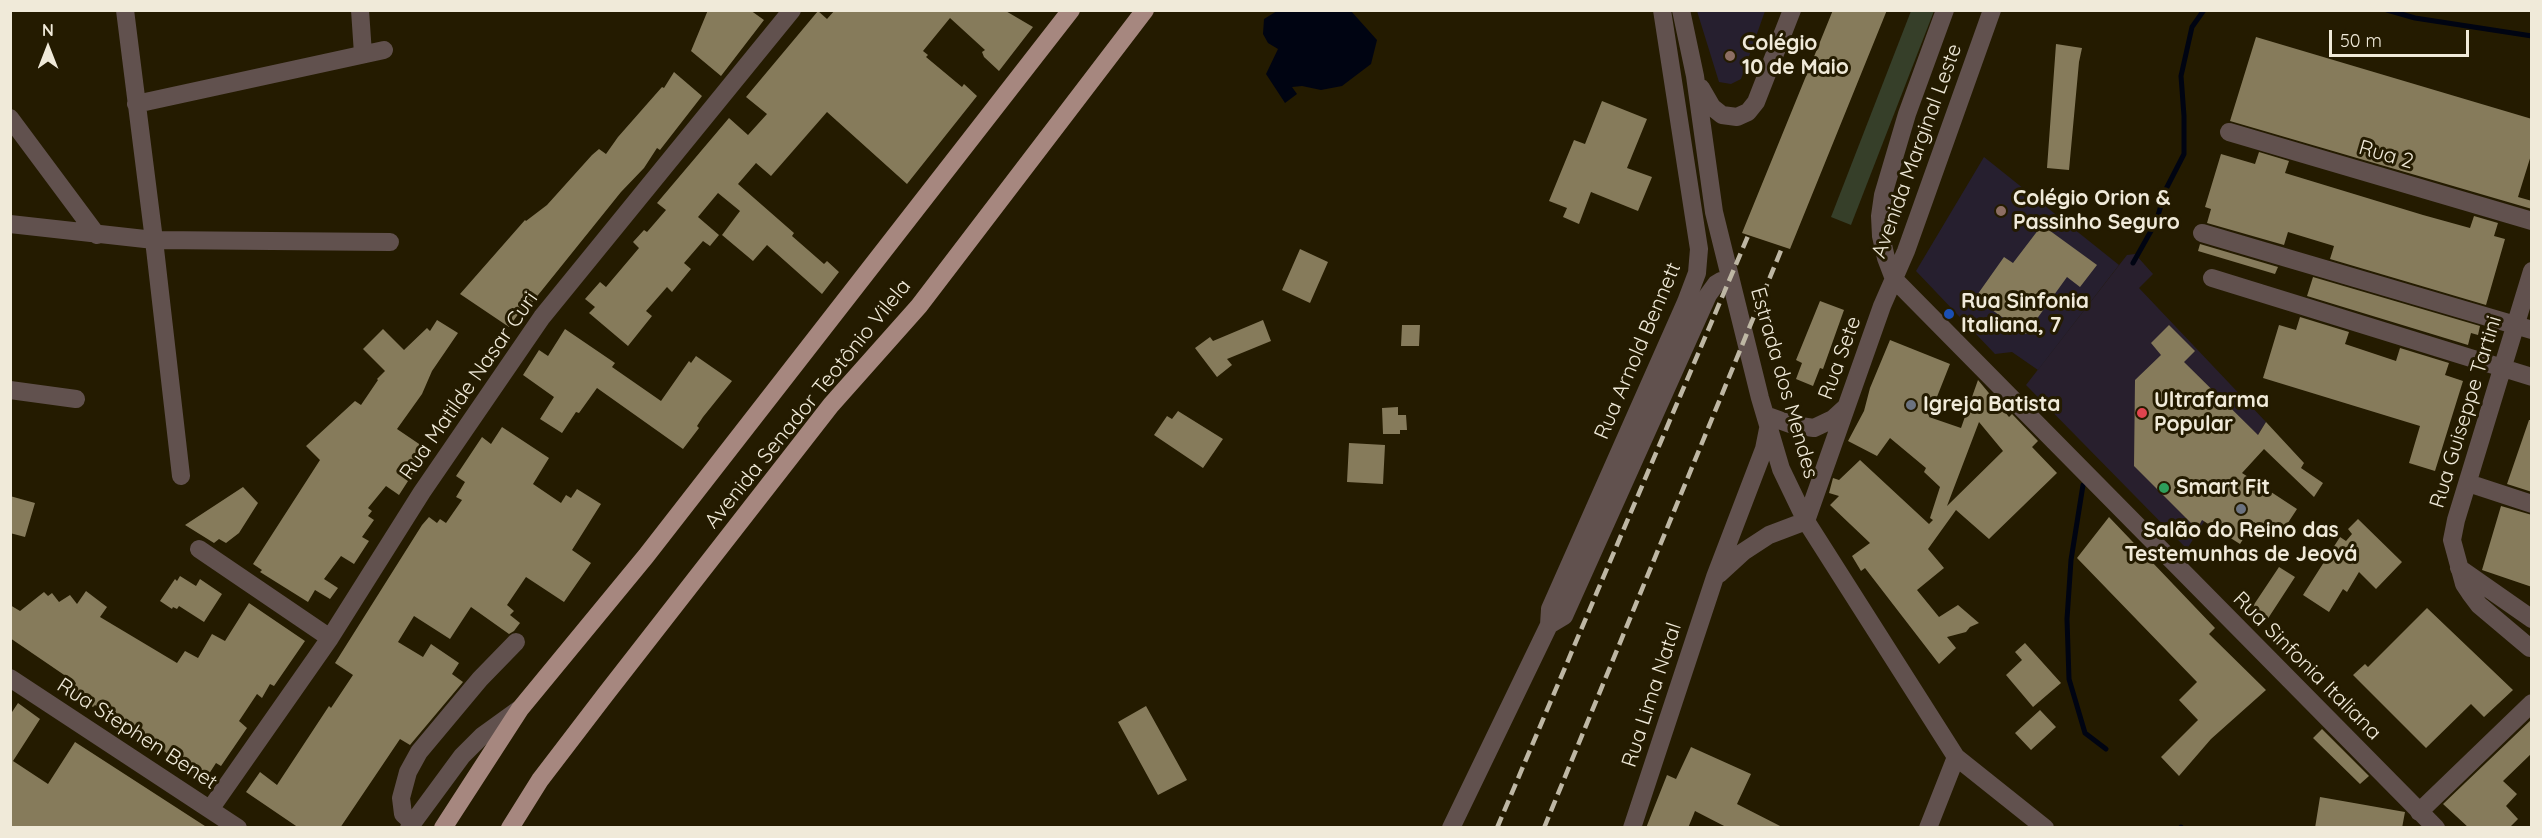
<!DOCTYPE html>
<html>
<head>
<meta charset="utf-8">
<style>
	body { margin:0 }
	#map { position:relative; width:2542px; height:838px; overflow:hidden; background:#241b00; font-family:Quicksand,sans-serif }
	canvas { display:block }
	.frame { position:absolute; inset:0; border:12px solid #f0ead9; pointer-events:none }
	.north { position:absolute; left:18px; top:18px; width:60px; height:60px; -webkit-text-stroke:4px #241b00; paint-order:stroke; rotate:0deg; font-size:16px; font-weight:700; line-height:24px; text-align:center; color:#f0ead9 }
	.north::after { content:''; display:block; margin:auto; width:21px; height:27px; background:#f0ead9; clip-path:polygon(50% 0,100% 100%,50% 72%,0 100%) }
	.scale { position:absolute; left:2329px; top:30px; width:140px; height:27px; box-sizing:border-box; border:3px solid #f0ead9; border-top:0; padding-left:8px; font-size:18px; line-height:21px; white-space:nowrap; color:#f0ead9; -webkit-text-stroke:4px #241b00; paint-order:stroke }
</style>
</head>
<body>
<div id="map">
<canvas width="2542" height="838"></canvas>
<div class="frame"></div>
<div class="north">N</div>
<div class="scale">50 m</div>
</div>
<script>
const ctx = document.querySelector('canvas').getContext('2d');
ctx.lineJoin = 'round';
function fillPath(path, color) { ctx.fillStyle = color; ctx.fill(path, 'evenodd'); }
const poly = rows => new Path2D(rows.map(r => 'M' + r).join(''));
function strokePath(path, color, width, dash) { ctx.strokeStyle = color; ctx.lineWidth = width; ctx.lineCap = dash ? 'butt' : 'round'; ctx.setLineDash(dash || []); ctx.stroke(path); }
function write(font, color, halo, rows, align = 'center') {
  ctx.font = font + ' Quicksand,sans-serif'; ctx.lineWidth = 6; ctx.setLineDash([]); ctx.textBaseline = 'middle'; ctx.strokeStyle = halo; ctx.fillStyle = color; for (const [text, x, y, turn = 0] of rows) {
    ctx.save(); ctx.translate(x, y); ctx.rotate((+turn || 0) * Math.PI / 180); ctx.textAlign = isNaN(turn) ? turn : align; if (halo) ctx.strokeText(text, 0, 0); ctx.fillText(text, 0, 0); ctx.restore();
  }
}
fillPath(poly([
	[2135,254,2153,274,2139,288,2266,422,2187,549,2026,385,2127,255]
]), '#281f2d');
fillPath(poly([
	[1697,11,1765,11,1741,79,1731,84,1719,82],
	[1984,157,2119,265,2038,370,2012,352,1995,354,1916,271]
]), '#261f2f');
fillPath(poly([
	[1911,11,1934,11,1851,225,1831,217]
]), '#363f29');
fillPath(poly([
	[1277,11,1351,11,1377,40,1371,64,1342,86,1321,90,1302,86,1292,87,1297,94,1285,103,1266,74,1278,49,1268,43,1263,34,1264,19]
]), '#000412');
strokePath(poly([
	[2387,10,2415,18,2532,36],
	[2133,263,2156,222,2166,189,2184,154,2184,116,2181,76,2192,27,2204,10],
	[2083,485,2071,560,2067,619,2069,679,2085,733,2106,749],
	[2181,828,2181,827]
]), '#000412', 5);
fillPath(poly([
	[708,10,750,10,764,20,721,76,691,51],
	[835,10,1004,10,1033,27,999,71,984,57,982,52,985,50,950,18,923,51,928,55,926,57,962,87,964,84,977,96,907,184,827,112,771,176,756,163,738,184,794,233,792,236,824,264,827,261,839,272,822,294,767,245,753,261,722,235,740,211,718,193,698,217,719,235,710,246,703,241,684,263,691,269,672,292,667,287,646,311,652,316,628,346,589,313,595,307,585,299,600,282,606,287,639,248,633,242,644,230,647,232,666,210,657,203,729,118,748,135,767,114,746,97,818,11,827,19],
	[1833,10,1887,10,1790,249,1742,233],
	[2256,37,2532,119,2532,152,2518,197,2532,201,2532,209,2230,121],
	[2056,44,2082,48,2079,62,2069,170,2047,168],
	[674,72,702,96,660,150,657,148,644,168,621,192,522,315,519,313,509,327,460,294,525,220,526,221,547,205,592,155,599,149,606,154,618,137,662,87,664,88],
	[1602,101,1647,119,1627,168,1652,177,1638,211,1591,192,1579,224,1563,217,1567,208,1549,201,1574,140,1585,144],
	[2259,152,2289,161,2285,173,2423,215,2470,228,2474,216,2498,223,2494,236,2505,239,2486,305,2330,259,2334,246,2288,232,2284,245,2207,223,2211,209,2205,207,2221,154,2255,164],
	[2042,225,2097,265,2080,287,2067,277,2026,334,1975,298,2004,257,2013,263],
	[2200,244,2278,267,2275,274,2198,251],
	[1300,249,1328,262,1310,303,1282,290],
	[2313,277,2480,326,2478,335,2471,333,2468,345,2307,296],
	[1820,301,1844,310,1823,369,1820,368,1813,386,1796,379,1802,363,1796,360],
	[2300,317,2349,332,2345,344,2396,361,2400,348,2449,363,2445,375,2463,381,2435,471,2409,463,2420,426,2263,378,2279,325,2296,330],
	[437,320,458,333,432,371,422,394,397,429,428,450,399,495,386,486,368,508,372,511,368,516,374,520,362,537,369,541,354,564,341,556,324,579,338,588,330,599,315,590,308,602,260,572,262,570,253,564,320,460,306,446,355,401,361,405,378,380,377,379,385,371,363,349,383,329,404,350,427,328,430,331],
	[1263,320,1271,341,1227,359,1232,365,1217,377,1195,348,1210,337,1213,341],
	[1402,325,1420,325,1419,346,1401,346],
	[2169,325,2195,351,2184,362,2258,435,2266,422,2304,463,2301,468,2323,483,2314,497,2264,449,2242,473,2297,509,2278,538,2254,522,2240,544,2202,520,2197,529,2134,466,2135,380,2161,355,2151,343],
	[565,329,615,363,612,367,661,401,689,361,691,363,696,356,732,381,703,417,697,426,699,428,683,449,597,388,579,413,576,412,562,433,540,419,554,397,523,375,539,350,548,356],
	[1890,340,1950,364,1929,417,1961,428,1978,380,2009,417,2012,414,2038,441,2032,447,2057,473,1989,539,1956,510,1928,549,1944,568,1917,590,1939,617,1958,605,1979,623,1970,627,1966,632,1947,637,1956,648,1939,664,1865,568,1861,571,1852,556,1870,543,1830,505,1839,496,1829,493,1833,478,1839,480,1860,460,1929,524,1933,520,1930,518,1940,487,1924,472,1926,468,1890,438,1877,456,1848,441,1864,411,1870,388],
	[1979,422,2003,451,1947,506],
	[1398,407,1398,415,1406,415,1407,430,1400,430,1400,434,1383,434,1382,408],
	[1178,411,1223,439,1203,468,1154,435,1167,416,1172,419],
	[2529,420,2532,420,2532,492,2507,484],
	[502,427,549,458,533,484,561,503,566,495,571,498,577,489,601,504,572,550,591,563,564,602,526,577,507,605,514,611,510,615,520,623,514,631,509,634,471,607,450,639,414,616,398,642,423,657,431,644,459,663,452,674,463,682,410,745,400,739,340,828,299,828,246,792,260,772,277,785,329,706,331,708,353,675,335,663,422,525,429,517,437,523,440,519,446,523,462,500,456,497,465,482,456,476,482,437,491,444],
	[1349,443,1385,445,1383,484,1347,482],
	[243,487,258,503,239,533,226,543,219,539,214,543,185,525],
	[10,496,35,503,25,537,10,533],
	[2501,506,2532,515,2532,587,2482,570],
	[2109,517,2215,628,2209,634,2266,690,2211,739,2179,776,2161,757,2198,720,2179,700,2197,682,2077,558],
	[2358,519,2402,562,2376,589,2359,572,2347,592,2343,589,2329,612,2303,595,2340,537,2346,541,2352,534,2348,529],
	[2279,567,2295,577,2267,620,2253,606],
	[180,576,196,586,200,579,222,594,204,622,179,606,177,609,173,607,172,609,160,601,175,579,177,581],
	[86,591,107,607,100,617,177,663,185,651,198,658,212,634,225,641,249,603,305,641,274,686,270,684,262,698,257,694,239,721,247,728,221,766,216,763,205,780,134,730,95,705,93,707,70,692,76,683,10,638,10,605,20,611,44,592,48,596,52,593,59,602,70,595,77,604],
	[2427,608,2513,690,2484,717,2471,704,2426,748,2353,675,2365,664,2368,667],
	[2025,643,2061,683,2033,707,2006,675,2022,660,2015,652],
	[18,703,40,719,13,761,48,784,75,742,208,828,10,828,10,715],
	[1146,706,1187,780,1158,795,1118,722],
	[2040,710,2056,727,2031,750,2015,733],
	[2532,719,2532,753,2503,781,2517,794,2506,806,2518,819,2509,828,2469,828,2443,804],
	[2322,729,2369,776,2360,784,2313,738],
	[1691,747,1751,774,1737,804,1784,828,1728,828,1695,811,1688,828,1646,828,1667,775,1676,779],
	[2320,797,2405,812,2402,828,2315,828]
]), '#867b5b');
strokePath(poly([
	[360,10,363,54],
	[1681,10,1695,76,1714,212,1760,398,1781,469,1806,521,1956,757,2045,828],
	[1945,10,1907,114,1883,195,1880,216,1881,236,1886,258,1894,279,2436,828],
	[1701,88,1712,107,1722,115,1737,117,1748,112,1756,102,1792,10],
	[136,104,384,50],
	[10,118,97,235],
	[2229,132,2532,221],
	[10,224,154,240,125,10],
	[2202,233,2532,330],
	[2212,278,2532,377],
	[10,390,76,399],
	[1765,415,1793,425,1814,428,1833,419,1845,408],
	[181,476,154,240,390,242],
	[2468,483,2532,504],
	[1806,521,1882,306,1906,251,1992,10],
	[199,549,330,638],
	[2459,568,2532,619],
	[1719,574,1743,552,1769,535,1806,521],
	[1549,625,1564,616,1708,295,1716,284,1721,281,1731,283],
	[2530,648,2479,605,2470,593,2464,584,2452,540,2456,520,2532,271],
	[10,678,238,828],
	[211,808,330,638,422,492,542,317,792,10],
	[2419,812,2532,703],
	[412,822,403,814,401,798,408,772,419,752,480,679,516,642],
	[409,828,462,756,482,736,518,710],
	[1451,828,1549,625,1550,609,1686,302,1697,273,1699,249,1694,217,1662,10],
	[1632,828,1715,577,1764,449,1768,429],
	[1928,828,1956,757]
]), '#61514e', 18);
strokePath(poly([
	[443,828,520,709,646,556,1071,10],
	[510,828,540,780,605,695,831,405,919,306,1145,10]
]), '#a6877f', 18);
strokePath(poly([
	[1497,828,1748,236],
	[1544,828,1782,248]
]), '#beb7a4', 4.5, [12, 6]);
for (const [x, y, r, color] of [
	[1730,56,6,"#8d6e63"],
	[2001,211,6,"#8d6e63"],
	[1949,314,6,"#1a4fb4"],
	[1911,405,6,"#6b7280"],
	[2142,413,6,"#e0444e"],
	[2164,488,6,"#2e9e5b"],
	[2241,509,6,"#6b7280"]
]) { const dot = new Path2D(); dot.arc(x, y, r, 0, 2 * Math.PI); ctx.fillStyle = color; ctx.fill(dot); strokePath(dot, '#241b00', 2); }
write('bold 21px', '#f0ead9', '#241b00', [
	["Colégio",1742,44],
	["10 de Maio",1742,68],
	["Colégio Orion &",2013,199],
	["Passinho Seguro",2013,223],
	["Rua Sinfonia",1961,302],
	["Italiana, 7",1961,326],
	["Ultrafarma",2154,401],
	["Popular",2154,425],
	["Igreja Batista",1923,405],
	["Smart Fit",2176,488],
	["Salão do Reino das",2241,531,"center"],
	["Testemunhas de Jeová",2241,555,"center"]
], 'left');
write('21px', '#f0ead9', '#241b00', [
	["Avenida Marginal Leste",1917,151,-70],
	["Rua 2",2386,155,16],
	["Rua Arnold Bennett",1638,351,-67],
	["Rua Sete",1840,358,-70],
	["Estrada dos Mendes",1784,383,74],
	["Rua Matilde Nasar Curi",469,386,-55],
	["Avenida Senador Teotônio Vilela",808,404,-51],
	["Rua Guiseppe Tartini",2466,412,-73],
	["Rua Sinfonia Italiana",2307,666,45],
	["Rua Lima Natal",1652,695,-72],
	["Rua Stephen Benet",137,734,33]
]);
</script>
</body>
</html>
